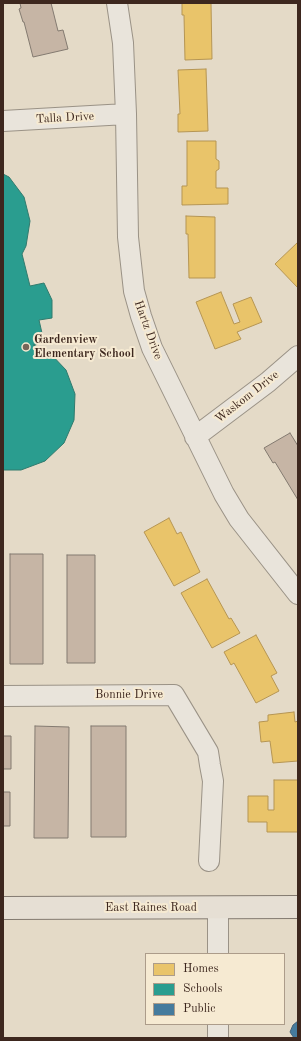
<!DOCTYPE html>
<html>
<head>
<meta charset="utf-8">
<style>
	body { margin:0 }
	#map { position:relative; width:301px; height:1041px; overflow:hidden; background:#e4dac7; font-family:"Old Standard TT",serif }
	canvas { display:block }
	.frame { position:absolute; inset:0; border:4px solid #3d271e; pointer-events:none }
	.legend { position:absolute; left:145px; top:953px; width:140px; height:72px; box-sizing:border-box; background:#f6ead2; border:1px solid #ac9c8a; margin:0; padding:5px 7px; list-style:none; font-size:12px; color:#3d271e }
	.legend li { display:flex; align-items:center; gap:8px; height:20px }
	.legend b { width:20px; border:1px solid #ac9c8a }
</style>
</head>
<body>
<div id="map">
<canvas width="301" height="1041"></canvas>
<div class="frame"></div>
<ul class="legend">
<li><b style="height:11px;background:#e9c46a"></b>Homes</li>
<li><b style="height:11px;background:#2a9d8f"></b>Schools</li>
<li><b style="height:11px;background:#457b9d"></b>Public</li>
</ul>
</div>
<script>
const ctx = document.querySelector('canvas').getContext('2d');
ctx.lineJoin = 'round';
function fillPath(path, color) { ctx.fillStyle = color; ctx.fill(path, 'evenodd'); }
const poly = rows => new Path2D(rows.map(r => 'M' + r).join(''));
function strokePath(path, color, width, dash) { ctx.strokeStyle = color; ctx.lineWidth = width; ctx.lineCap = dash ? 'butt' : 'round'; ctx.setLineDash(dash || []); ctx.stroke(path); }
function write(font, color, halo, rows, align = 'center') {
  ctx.font = font + ' "Old Standard TT",serif'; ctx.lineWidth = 4; ctx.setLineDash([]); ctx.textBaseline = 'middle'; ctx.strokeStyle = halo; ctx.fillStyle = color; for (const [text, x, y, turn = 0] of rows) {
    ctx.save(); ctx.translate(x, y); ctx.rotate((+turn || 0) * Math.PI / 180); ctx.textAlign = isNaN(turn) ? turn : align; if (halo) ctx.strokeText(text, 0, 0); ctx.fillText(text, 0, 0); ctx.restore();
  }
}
const homes = poly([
	[182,3,211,3,212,59,185,60,184,15,182,15,182,3],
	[206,69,208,131,178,132,178,114,180,114,178,70,206,69],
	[187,141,216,141,216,159,219,161,219,169,216,171,216,188,228,188,228,204,182,205,182,186,187,186,187,141],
	[186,216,215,217,215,278,189,278,188,234,186,234,186,216],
	[298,242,298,288,275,264,298,242],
	[221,292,234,324,240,322,233,304,251,297,262,322,237,332,241,339,215,349,196,302,221,292],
	[169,518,177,534,181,532,200,572,174,586,144,532,169,518],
	[207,579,229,619,231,618,240,633,212,648,181,593,207,579],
	[256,635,277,673,271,676,279,691,256,703,234,663,231,665,224,652,256,635],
	[294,712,295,722,298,721,298,761,273,763,270,741,261,742,259,722,268,721,268,715,294,712],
	[274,780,298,780,298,832,267,832,267,822,248,822,248,796,268,796,268,810,274,810,274,780]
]);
fillPath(homes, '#e9c46a');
strokePath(homes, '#b59553', 1);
const schools = poly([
	[3,174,9,177,24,197,30,221,26,246,22,254,30,286,44,283,52,300,52,318,39,320,44,342,33,345,48,351,66,370,75,394,74,420,64,443,45,461,21,470,3,470,3,174]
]);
fillPath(schools, '#2a9d8f');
strokePath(schools, '#307a6d', 1);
const public = poly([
	[298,1021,298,1038,294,1038,290,1032,293,1025,298,1021]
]);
fillPath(public, '#457b9d');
strokePath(public, '#436277', 1);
const building = poly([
	[20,3,51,3,58,31,63,30,68,49,33,57,24,22,23,22,19,9,21,8,20,3],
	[290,433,298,446,298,500,275,462,273,463,264,448,290,433],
	[10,554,43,554,43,664,10,664,10,554],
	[67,555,95,555,95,663,67,663,67,555],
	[35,726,69,727,68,838,34,838,35,726],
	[91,726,126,726,126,837,91,837,91,726],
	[3,736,11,736,11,769,3,769,3,736],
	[3,792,10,792,10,826,3,826,3,792]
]);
fillPath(building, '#c6b5a5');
strokePath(building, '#837a70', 1);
const minor = poly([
	[117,3,123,43,126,114,128,237,134,291,141,316,152,348,224,494,239,519,298,594],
	[3,121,126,114],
	[195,437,268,382,298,356],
	[3,696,174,695,208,752,210,765,213,781,209,861],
	[218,908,218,954],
	[218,1024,218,1038]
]);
const major = poly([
	[3,908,298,907]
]);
strokePath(minor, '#9a9286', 22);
strokePath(major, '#837a70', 24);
strokePath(minor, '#e9e4db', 20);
strokePath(major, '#e6dfd4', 22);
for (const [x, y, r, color] of [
	[26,347,4,"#776659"]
]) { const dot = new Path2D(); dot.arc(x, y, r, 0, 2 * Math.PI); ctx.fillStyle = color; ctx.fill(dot); strokePath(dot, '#f6ead2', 1.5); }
write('12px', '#3d271e', '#f6ead2', [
	["Talla Drive",65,118,-3],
	["Hartz Drive",148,330,70],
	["Waskom Drive",247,397,-38],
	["Bonnie Drive",129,695],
	["East Raines Road",151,908]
]);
write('bold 12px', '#3d271e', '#f6ead2', [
	["Gardenview",34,340],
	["Elementary School",34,354]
], 'left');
</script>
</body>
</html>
